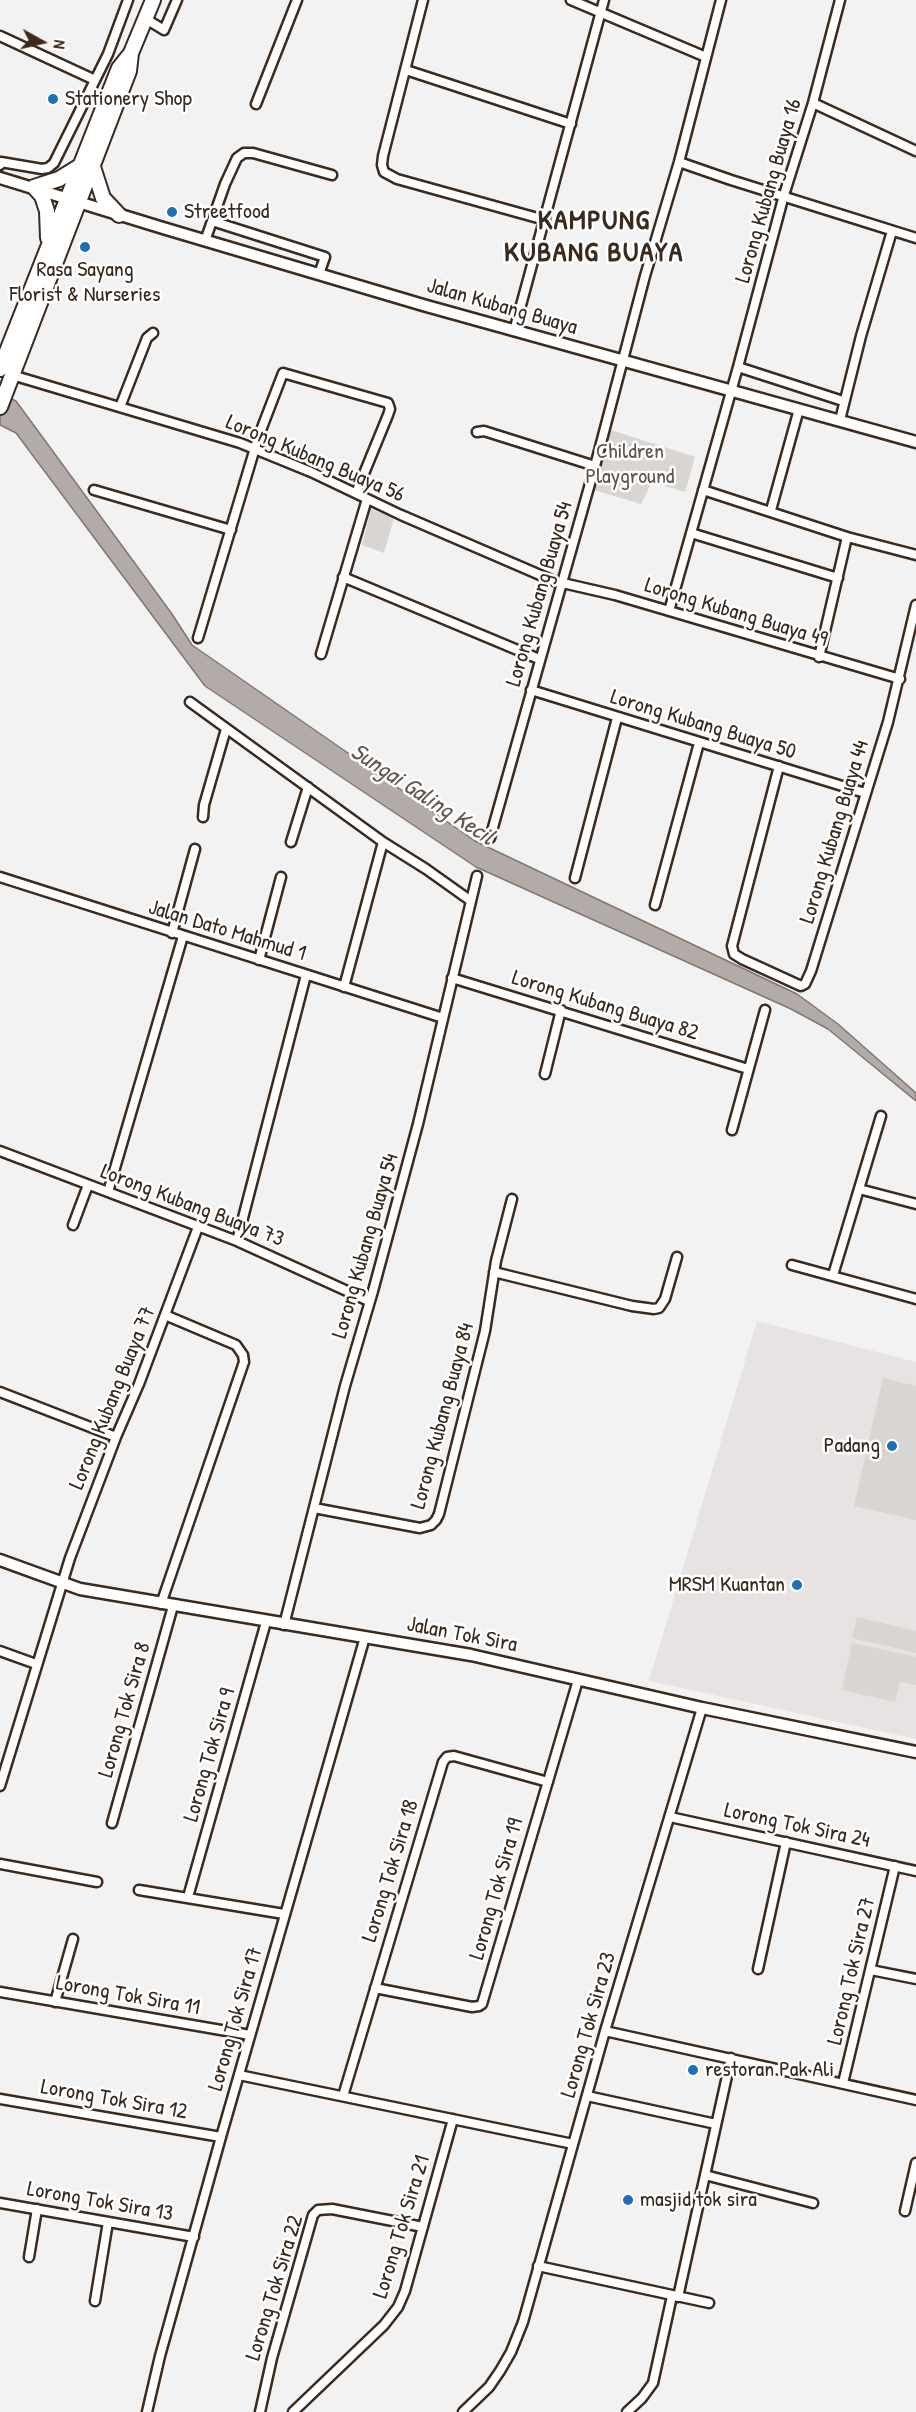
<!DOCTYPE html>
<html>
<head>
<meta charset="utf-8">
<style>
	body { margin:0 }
	#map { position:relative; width:916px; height:2412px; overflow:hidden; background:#f3f2f2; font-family:"Patrick Hand",sans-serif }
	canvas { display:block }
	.north { position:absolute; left:12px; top:12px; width:60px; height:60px; -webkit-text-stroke:4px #fff; paint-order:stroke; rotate:98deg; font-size:16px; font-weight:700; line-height:24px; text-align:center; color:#3b2a1e }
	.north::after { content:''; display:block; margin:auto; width:21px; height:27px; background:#3b2a1e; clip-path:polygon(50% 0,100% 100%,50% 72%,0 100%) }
</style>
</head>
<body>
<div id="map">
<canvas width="916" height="2412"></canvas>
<div class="north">N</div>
</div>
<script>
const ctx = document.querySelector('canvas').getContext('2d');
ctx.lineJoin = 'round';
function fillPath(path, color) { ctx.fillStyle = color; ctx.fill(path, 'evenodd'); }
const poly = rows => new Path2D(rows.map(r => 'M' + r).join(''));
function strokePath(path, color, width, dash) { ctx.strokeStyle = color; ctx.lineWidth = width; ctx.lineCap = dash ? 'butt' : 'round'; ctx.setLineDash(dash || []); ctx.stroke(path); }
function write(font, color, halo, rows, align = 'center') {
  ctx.font = font + ' "Patrick Hand",sans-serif'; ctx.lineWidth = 5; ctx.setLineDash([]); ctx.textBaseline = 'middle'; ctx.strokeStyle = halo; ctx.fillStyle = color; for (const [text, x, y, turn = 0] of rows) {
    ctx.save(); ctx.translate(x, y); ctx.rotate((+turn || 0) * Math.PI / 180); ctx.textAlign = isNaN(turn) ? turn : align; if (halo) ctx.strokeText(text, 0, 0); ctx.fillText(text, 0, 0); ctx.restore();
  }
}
fillPath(poly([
	[757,1321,916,1362,916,1739,649,1681]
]), '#e6e3e2');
fillPath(poly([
	[611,430,695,457,685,492,652,482,641,504,594,490],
	[371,509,394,518,384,553,362,545],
	[883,1378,916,1386,916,1520,854,1506],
	[857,1617,916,1631,916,1653,852,1638],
	[852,1643,916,1657,916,1685,900,1682,895,1702,842,1690]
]), '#d8d5d2');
const water = poly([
	[0,394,16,401,172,614,192,645,475,841,797,994,838,1024,916,1093,916,1101,828,1029,791,1009,476,867,205,686,16,433,0,425,0,394]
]);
fillPath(water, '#b2aba7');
strokePath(water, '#827770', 1.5);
const minor = poly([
	[423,0,383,156,382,165,384,172,397,179,545,220],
	[571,0,706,57],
	[146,19,164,30,177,0],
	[0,36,95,80],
	[406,70,571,124],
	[813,103,916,151],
	[256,104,297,0],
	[679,162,731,180,916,238],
	[0,165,1,162,42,169,48,168,54,163,108,54,128,0],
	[212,221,325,257,319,274],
	[205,241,225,184,237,158,244,153,253,153,332,175],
	[514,331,604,0],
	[738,367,843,401],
	[12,375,240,443,311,472,401,515,554,581,615,595,900,679],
	[120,407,147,338,153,333],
	[840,420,861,336,892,231],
	[477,432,484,431,595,466],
	[94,490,231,530],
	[703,490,847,537,916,555],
	[771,510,799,409],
	[691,533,838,578],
	[343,577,539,659],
	[669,611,738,367,784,195,813,103,840,0],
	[198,638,258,438,283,373,388,403,390,409,388,415,356,493],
	[321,654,367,499],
	[819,657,847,537],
	[531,690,865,793],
	[190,702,383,842,426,869,471,901],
	[779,766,732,946,734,954,742,959,801,986,805,984,811,971,888,722,916,605],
	[203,817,204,805,226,729],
	[490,838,595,466,645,276,679,162,721,0],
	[291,842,308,787],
	[0,877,443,1018],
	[575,878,617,718],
	[655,905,699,743],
	[172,933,195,849],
	[259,960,281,877],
	[452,978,748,1069],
	[344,987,383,842],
	[545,1074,561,1010],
	[732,1130,765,1010],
	[0,1151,237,1241,369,1301],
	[859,1189,916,1204],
	[108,1192,183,936],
	[73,1225,88,1185],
	[237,1241,306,975],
	[792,1265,916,1299],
	[494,1272,632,1306,654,1309,659,1308,665,1299,677,1257],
	[833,1275,881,1116],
	[0,1392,116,1437],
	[314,1508,420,1528,431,1525,436,1520,439,1514,485,1331,496,1261,512,1199],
	[161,1604,244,1362,243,1355,236,1345,165,1315],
	[284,1625,345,1386,373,1291,418,1124,477,876],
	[0,1651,36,1664],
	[0,1786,70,1558,116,1437,139,1384,198,1227],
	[670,1817,916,1871],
	[112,1823,173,1606],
	[0,1864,97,1882],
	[139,1890,284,1914],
	[188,1897,266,1622],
	[758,1969,786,1842],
	[871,1970,916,1979],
	[375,1988,472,2007,479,2006,482,2004,578,1680],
	[0,1992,250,2035],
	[55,2002,73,1939],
	[605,2031,916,2100],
	[239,2075,573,2144],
	[843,2083,895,1866],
	[343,2096,443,1762,447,1757,454,1756,548,1782],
	[587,2096,716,2124],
	[0,2099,221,2137],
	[705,2175,813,2203],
	[0,2203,194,2237],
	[905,2211,916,2163],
	[29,2257,37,2209],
	[538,2266,709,2303],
	[678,2297,731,2058],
	[95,2301,108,2222],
	[147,2412,160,2356,221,2137,365,1637],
	[260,2412,272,2358,313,2215,318,2210,332,2209,423,2227],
	[293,2412,384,2325,398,2307,405,2291,453,2119],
	[463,2412,489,2387,500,2371,511,2352,523,2322,605,2031,702,1708],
	[627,2412,642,2398,653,2383,672,2296]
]);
const tertiary = poly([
	[0,178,163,228,423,305,916,442],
	[0,1560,80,1589,471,1655,702,1708,916,1752]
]);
const primary = poly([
	[93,167,103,198,119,215],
	[48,238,47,211,42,196,34,187,59,179,80,166],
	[0,369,119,68,131,53,153,0],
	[0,407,129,71,131,53]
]);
strokePath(minor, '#3b2a1e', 13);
strokePath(tertiary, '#3b2a1e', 15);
strokePath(primary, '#3b2a1e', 18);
strokePath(minor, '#fff', 8);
strokePath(tertiary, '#fff', 10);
strokePath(primary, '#fff', 14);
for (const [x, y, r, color] of [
	[53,99,6,"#1f6fb2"],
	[172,212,6,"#1f6fb2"],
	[85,247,6,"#1f6fb2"],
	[892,1446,6,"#1f6fb2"],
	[797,1585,6,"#1f6fb2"],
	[693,2070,6,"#1f6fb2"],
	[628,2200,6,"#1f6fb2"]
]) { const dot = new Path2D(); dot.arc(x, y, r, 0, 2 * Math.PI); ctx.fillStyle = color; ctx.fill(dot); strokePath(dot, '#fff', 2); }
write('22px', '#3b2a1e', '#fff', [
	["Stationery Shop",65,99],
	["Streetfood",184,212],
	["Rasa Sayang",85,270,"center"],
	["Florist & Nurseries",85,295,"center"],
	["Padang",880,1446,"right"],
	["MRSM Kuantan",785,1585,"right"],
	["restoran Pak Ali",705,2070],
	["masjid tok sira",640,2200]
], 'left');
write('22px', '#3b2a1e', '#fff', [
	["Lorong Kubang Buaya 16",769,191,-74],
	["Jalan Kubang Buaya",502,307,16],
	["Lorong Kubang Buaya 56",315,459,23],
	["Lorong Kubang Buaya 54",540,594,-74],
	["Lorong Kubang Buaya 49",736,613,17],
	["Lorong Kubang Buaya 50",703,725,17],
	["Lorong Kubang Buaya 44",835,832,-73],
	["Jalan Dato Mahmud 1",227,931,17],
	["Lorong Kubang Buaya 82",605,1006,17],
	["Lorong Kubang Buaya 73",192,1206,21],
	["Lorong Kubang Buaya 54",366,1246,-74],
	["Lorong Kubang Buaya 77",113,1398,-68],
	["Lorong Kubang Buaya 84",443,1416,-75],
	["Jalan Tok Sira",462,1635,11],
	["Lorong Tok Sira 8",125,1710,-74],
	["Lorong Tok Sira 9",210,1755,-74],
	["Lorong Tok Sira 24",797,1826,12],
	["Lorong Tok Sira 18",391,1871,-73],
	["Lorong Tok Sira 19",497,1889,-74],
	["Lorong Tok Sira 27",852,1971,-77],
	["Lorong Tok Sira 11",128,1996,10],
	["Lorong Tok Sira 17",236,2019,-74],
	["Lorong Tok Sira 23",589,2025,-74],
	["Lorong Tok Sira 12",114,2100,10],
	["Lorong Tok Sira 13",100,2202,10],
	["Lorong Tok Sira 21",402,2227,-73],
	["Lorong Tok Sira 22",275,2288,-73]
]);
write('22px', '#62554b', '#fff', [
	["Children",630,452],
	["Playground",630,477]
]);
write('italic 24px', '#65574e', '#fff', [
	["Sungai Galing Kecil",422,795,33]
]);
ctx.letterSpacing = '1.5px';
write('bold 28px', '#3b2a1e', '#fff', [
	["KAMPUNG",594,222],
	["KUBANG BUAYA",594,254]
]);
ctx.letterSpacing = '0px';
</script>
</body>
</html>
